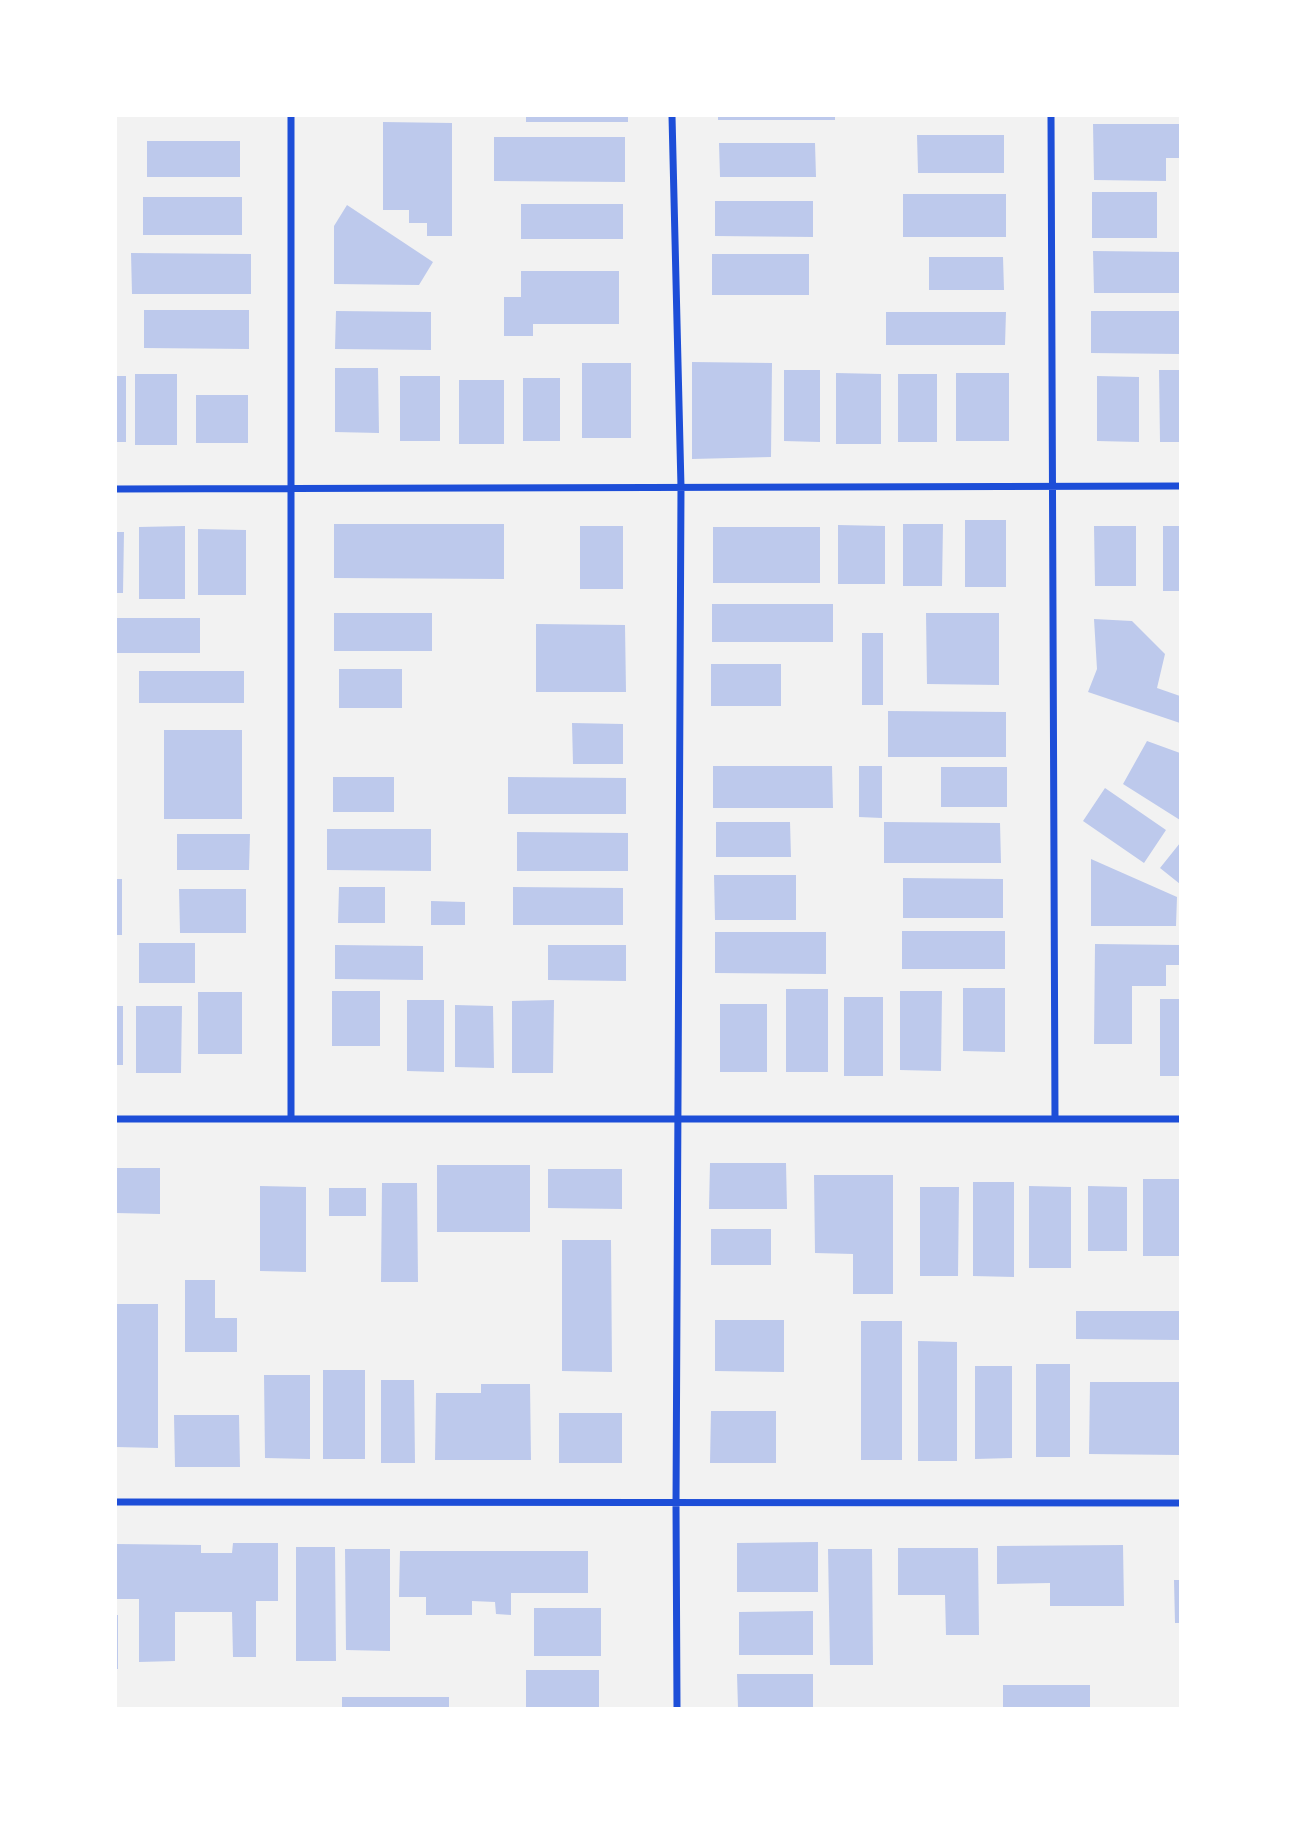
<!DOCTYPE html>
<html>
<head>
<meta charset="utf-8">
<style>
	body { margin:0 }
	#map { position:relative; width:1296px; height:1824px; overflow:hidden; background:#f2f2f2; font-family:"DejaVu Sans",sans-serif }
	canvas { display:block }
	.frame { position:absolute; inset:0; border:117px solid #fff; pointer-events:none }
</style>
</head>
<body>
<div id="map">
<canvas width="1296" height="1824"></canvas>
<div class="frame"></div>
</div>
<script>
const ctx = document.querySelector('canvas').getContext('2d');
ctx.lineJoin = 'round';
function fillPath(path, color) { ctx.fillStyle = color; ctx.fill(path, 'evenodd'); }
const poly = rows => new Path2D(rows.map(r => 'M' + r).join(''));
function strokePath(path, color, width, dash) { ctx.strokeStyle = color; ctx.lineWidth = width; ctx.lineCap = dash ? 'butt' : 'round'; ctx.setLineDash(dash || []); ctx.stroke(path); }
fillPath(poly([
	[526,116,628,116,628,122,526,122],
	[718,116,835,116,835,120,718,120],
	[383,122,452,123,452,236,427,236,427,223,409,223,409,210,383,210],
	[1093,124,1180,124,1180,158,1166,158,1166,181,1094,180],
	[917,135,1004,135,1004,173,918,173],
	[494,137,625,137,625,182,494,181],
	[147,141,240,141,240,177,147,177],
	[719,143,815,143,816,177,720,177],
	[1092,192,1157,192,1157,238,1092,238],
	[903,194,1006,194,1006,237,903,237],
	[143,197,242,197,242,235,143,235],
	[715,201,813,201,813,237,715,236],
	[521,204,623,204,623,239,521,239],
	[347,205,433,262,419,285,334,284,334,226],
	[1093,251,1180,252,1180,293,1094,293],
	[131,253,251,254,251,294,132,294],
	[712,254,809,254,809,295,712,295],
	[929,257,1003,257,1004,290,929,290],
	[521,271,619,271,619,324,533,324,533,336,504,336,504,297,521,297],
	[144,310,249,310,249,349,144,348],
	[336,311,431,312,431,350,335,349],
	[1091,311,1180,311,1180,354,1091,353],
	[886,312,1006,312,1005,345,886,345],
	[692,362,772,363,771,457,692,459],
	[582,363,631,363,631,438,582,438],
	[335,368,378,368,379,433,335,432],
	[784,370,820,370,820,442,784,441],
	[1159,370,1180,370,1180,442,1160,442],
	[836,373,881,374,881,444,836,444],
	[956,373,1009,373,1009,441,956,441],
	[135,374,177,374,177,445,135,445],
	[898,374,937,374,937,442,898,442],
	[116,376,126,376,126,442,116,442],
	[400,376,440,376,440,441,400,441],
	[1097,376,1139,377,1139,442,1097,441],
	[523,378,560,378,560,441,523,441],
	[459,380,504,380,504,444,459,444],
	[196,395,248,395,248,443,196,443],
	[965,520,1006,520,1006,587,965,587],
	[334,524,504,524,504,579,334,578],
	[903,524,943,524,942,586,903,586],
	[838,525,885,526,885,584,838,584],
	[185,526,185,599,139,599,139,527],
	[580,526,623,526,623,589,580,589],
	[1094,526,1136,526,1136,586,1095,586],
	[1163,526,1180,526,1180,591,1163,591],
	[713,527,820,527,820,583,713,583],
	[198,529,246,530,246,595,198,595],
	[116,532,124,532,123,593,116,593],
	[712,604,833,604,833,642,712,642],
	[334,613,432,613,432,651,334,651],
	[926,613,999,613,999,685,927,684],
	[117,618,200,618,200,653,117,653],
	[1094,619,1132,621,1165,654,1157,688,1180,696,1180,723,1088,692,1097,669],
	[536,624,625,625,626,692,536,692],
	[862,633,883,633,883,705,862,705],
	[711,664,781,664,781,706,711,706],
	[339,669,402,669,402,708,339,708],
	[139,671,244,671,244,703,139,703],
	[888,711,1006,712,1006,757,888,757],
	[572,723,623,724,623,764,573,764],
	[164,730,242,730,242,819,164,819],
	[1147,741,1180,753,1180,820,1123,784],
	[713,766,832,766,833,808,713,808],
	[859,766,882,766,882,818,859,817],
	[941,767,1007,767,1007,807,941,807],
	[333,777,394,777,394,812,333,812],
	[508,777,626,778,626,814,508,814],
	[1105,788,1166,830,1144,863,1083,821],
	[716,822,790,822,791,857,716,857],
	[884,822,1000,823,1001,863,884,863],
	[327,829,431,829,431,871,327,870],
	[517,832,628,833,628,871,517,871],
	[177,834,250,834,249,870,177,870],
	[1180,843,1180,884,1160,868],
	[1091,859,1177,897,1176,926,1091,926],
	[714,875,796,875,796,920,715,920],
	[903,878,1003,879,1003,918,903,918],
	[116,879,122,879,122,935,116,935],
	[339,887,385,887,385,923,338,923],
	[513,887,623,888,623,925,513,925],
	[179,889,246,889,246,933,180,933],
	[431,901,465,902,465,925,431,925],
	[902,931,1005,931,1005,969,902,969],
	[715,932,826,932,826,974,715,973],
	[139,943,195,943,195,983,139,983],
	[1095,944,1180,945,1180,965,1166,965,1166,986,1132,986,1132,1044,1094,1044],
	[335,945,423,946,423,980,335,979],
	[548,945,626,945,626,981,548,980],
	[963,988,1005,988,1005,1052,963,1051],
	[786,989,828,989,828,1072,786,1072],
	[332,991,380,991,380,1046,332,1046],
	[900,991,942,991,941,1071,900,1070],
	[198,992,242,992,242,1054,198,1054],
	[844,997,883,997,883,1076,844,1076],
	[1160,999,1180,999,1180,1076,1160,1076],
	[407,1000,444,1000,444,1072,407,1071],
	[554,1000,553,1073,512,1073,512,1001],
	[720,1004,767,1004,767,1072,720,1072],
	[455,1005,493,1006,494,1068,455,1067],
	[116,1006,123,1006,123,1065,116,1065],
	[136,1006,182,1006,181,1073,136,1073],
	[710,1163,786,1163,787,1209,709,1209],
	[437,1165,530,1165,530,1232,437,1232],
	[116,1168,160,1168,160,1214,116,1213],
	[548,1169,622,1169,622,1209,548,1208],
	[814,1175,893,1175,893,1294,853,1294,853,1254,815,1253],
	[1143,1179,1180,1179,1180,1256,1143,1256],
	[973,1182,1014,1182,1014,1277,973,1276],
	[382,1183,417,1183,418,1282,381,1282],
	[260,1186,306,1187,306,1272,260,1271],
	[1029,1186,1071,1187,1071,1268,1029,1268],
	[1088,1186,1127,1187,1127,1251,1088,1251],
	[920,1187,959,1187,958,1276,920,1276],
	[329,1188,366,1188,366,1216,329,1216],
	[711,1229,771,1229,771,1265,711,1265],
	[562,1240,611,1240,612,1372,562,1371],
	[185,1280,215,1280,215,1318,237,1318,237,1352,185,1352],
	[116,1304,158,1304,158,1448,116,1447],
	[1076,1311,1180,1311,1180,1340,1076,1339],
	[715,1320,784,1320,784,1372,715,1371],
	[861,1321,902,1321,902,1460,861,1460],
	[918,1341,957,1342,957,1461,918,1461],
	[1036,1364,1070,1364,1070,1457,1036,1457],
	[975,1366,1012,1366,1012,1458,975,1459],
	[323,1370,365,1370,365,1459,323,1459],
	[264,1375,310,1375,310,1459,265,1458],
	[381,1380,414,1380,415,1463,381,1463],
	[1090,1382,1180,1382,1180,1455,1089,1454],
	[481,1384,530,1384,531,1460,435,1460,436,1393,481,1393],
	[711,1411,776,1411,776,1463,710,1463],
	[559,1413,622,1413,622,1463,559,1463],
	[174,1415,239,1415,240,1467,175,1467],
	[818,1542,818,1592,737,1592,737,1543],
	[233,1543,278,1543,278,1601,256,1601,256,1657,233,1657,232,1612,175,1612,175,1661,139,1662,139,1599,116,1599,116,1544,201,1545,201,1553,232,1553],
	[1123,1545,1124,1606,1050,1606,1050,1583,997,1584,997,1546],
	[296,1547,335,1547,336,1661,296,1661],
	[898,1548,978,1548,979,1635,946,1635,945,1595,898,1595],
	[345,1549,390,1549,390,1651,346,1650],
	[828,1549,872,1549,873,1665,830,1665],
	[400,1551,588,1551,588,1593,511,1593,511,1615,496,1614,495,1602,472,1601,472,1615,426,1615,426,1597,399,1597],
	[1174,1580,1180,1580,1180,1623,1175,1623],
	[534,1608,601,1608,601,1656,534,1656],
	[813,1611,813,1655,739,1655,739,1612],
	[116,1615,118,1615,118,1669,116,1669],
	[526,1670,599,1670,599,1708,526,1708],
	[737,1674,813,1674,813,1708,738,1708],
	[1003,1685,1090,1685,1090,1708,1003,1708],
	[342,1697,449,1697,449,1708,342,1708]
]), '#bdc9ec');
strokePath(poly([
	[291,116,291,1119],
	[672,116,681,487,676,1503,677,1708],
	[1051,116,1055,1119],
	[116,489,1180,486],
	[116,1119,1180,1119],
	[116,1502,1180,1503]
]), '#1d4ed8', 7);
</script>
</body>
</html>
